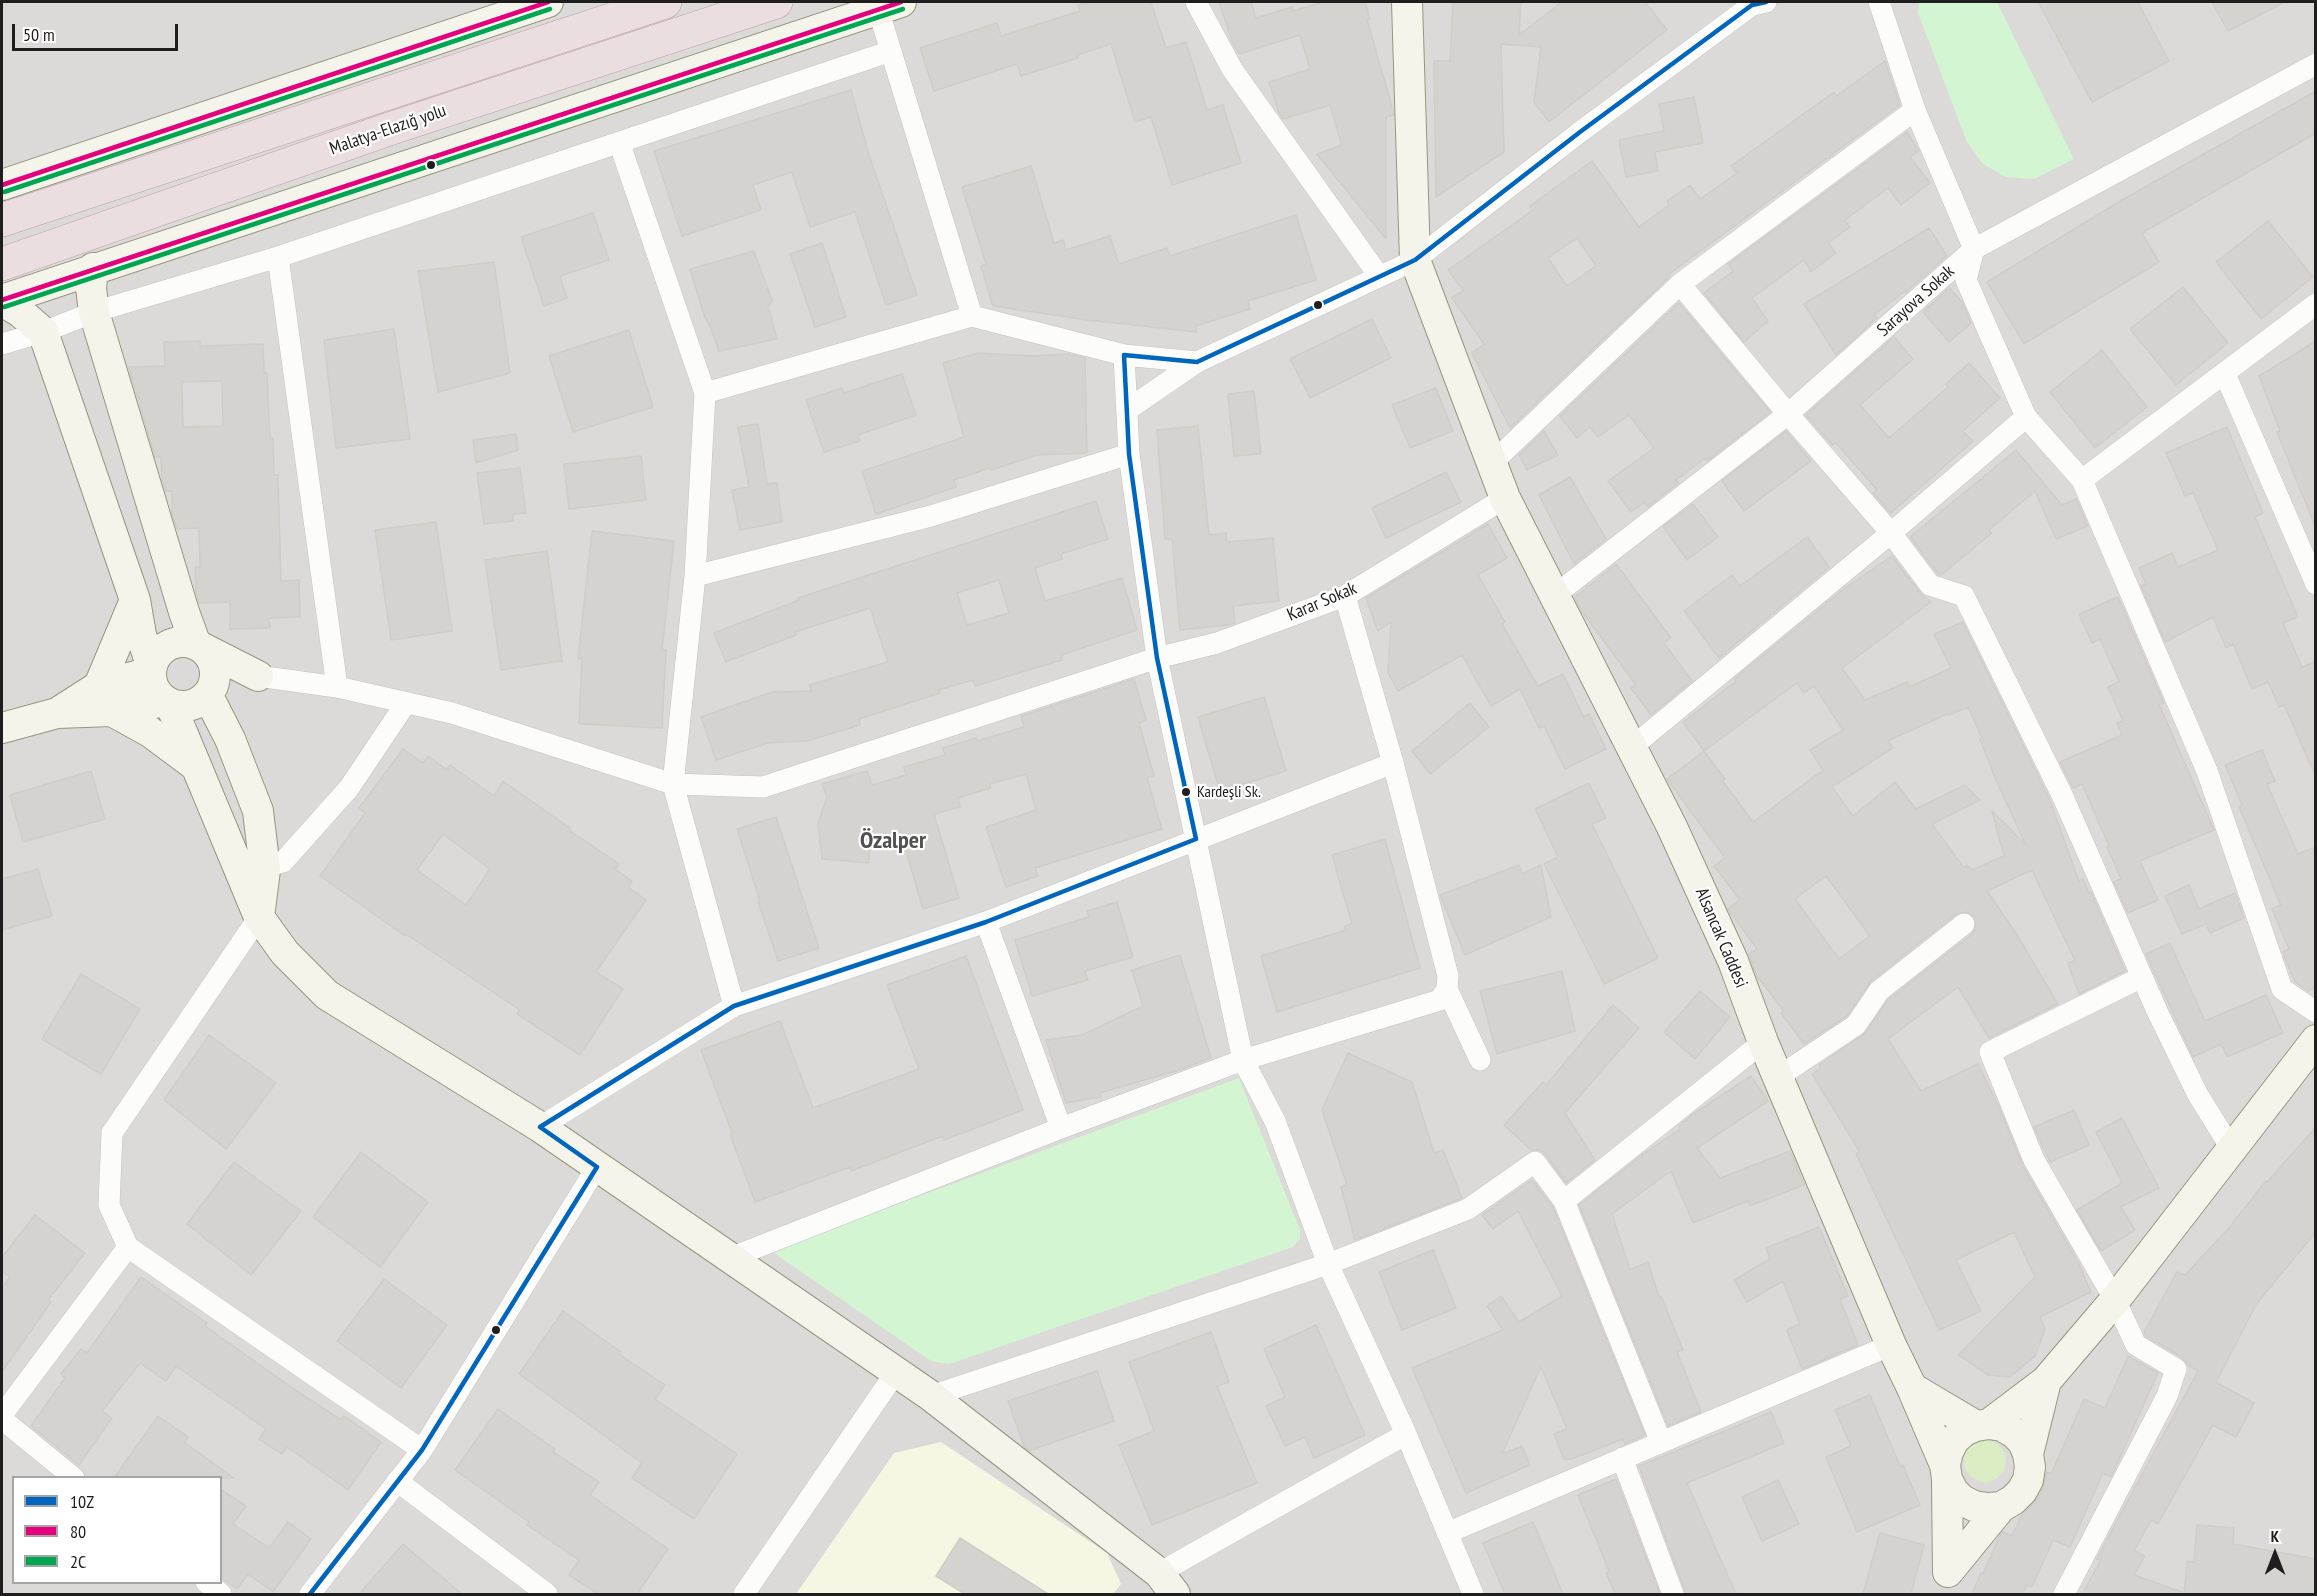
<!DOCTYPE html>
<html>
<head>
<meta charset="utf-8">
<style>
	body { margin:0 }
	#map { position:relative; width:2317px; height:1596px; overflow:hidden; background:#edebe7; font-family:"PT Sans Narrow",sans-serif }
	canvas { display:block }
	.frame { position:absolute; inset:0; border:3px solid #1e1e1e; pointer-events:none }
	.legend { position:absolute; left:12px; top:1476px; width:210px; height:108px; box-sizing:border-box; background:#fff; border:2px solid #a5a5a5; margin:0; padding:8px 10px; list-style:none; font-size:18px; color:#1e1e1e }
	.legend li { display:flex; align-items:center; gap:12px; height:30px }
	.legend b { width:30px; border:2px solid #a5a5a5 }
	.north { position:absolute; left:2245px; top:1524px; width:60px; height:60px; -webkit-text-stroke:4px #fff; paint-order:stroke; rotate:0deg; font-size:16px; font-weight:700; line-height:24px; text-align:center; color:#1e1e1e }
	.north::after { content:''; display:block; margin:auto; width:21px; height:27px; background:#1e1e1e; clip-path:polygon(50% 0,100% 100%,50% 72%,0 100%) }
	.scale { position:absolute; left:12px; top:24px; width:166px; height:27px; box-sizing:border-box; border:3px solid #1e1e1e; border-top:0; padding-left:8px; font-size:18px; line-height:21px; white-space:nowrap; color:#1e1e1e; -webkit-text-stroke:4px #fff; paint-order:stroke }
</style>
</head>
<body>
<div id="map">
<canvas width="2317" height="1596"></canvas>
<div class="frame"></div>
<ul class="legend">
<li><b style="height:8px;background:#0065bd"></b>10Z</li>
<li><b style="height:8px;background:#e5007d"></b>80</li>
<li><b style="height:8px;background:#00a651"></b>2C</li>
</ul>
<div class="north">K</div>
<div class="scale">50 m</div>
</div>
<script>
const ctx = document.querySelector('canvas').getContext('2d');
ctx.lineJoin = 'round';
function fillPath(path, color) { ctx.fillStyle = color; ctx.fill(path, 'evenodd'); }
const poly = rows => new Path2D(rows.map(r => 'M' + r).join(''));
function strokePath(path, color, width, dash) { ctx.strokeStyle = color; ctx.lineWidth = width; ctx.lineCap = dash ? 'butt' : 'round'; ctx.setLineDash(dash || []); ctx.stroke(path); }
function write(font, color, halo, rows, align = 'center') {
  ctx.font = font + ' "PT Sans Narrow",sans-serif'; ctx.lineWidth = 4.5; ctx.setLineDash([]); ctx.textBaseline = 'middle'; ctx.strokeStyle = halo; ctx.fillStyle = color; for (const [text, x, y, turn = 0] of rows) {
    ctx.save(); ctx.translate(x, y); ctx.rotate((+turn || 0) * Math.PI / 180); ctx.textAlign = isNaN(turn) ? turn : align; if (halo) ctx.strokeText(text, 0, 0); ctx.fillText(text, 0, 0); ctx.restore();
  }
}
fillPath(poly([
	[2,2,2315,2,2315,1594,2,1594],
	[14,1478,220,1478,220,1582,14,1582]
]), '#dcdad8');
fillPath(poly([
	[941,1442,1107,1553,1121,1584,1113,1594,796,1594,894,1453]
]), '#f7f6e2');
fillPath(poly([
	'1964 1461a21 21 0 1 1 42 0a21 21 0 1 1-42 0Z'
]), '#daedc3');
fillPath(poly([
	[1919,2,1997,2,2074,159,2034,179,2006,177,1983,164,1967,142,1918,13],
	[1239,1078,1300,1230,1300,1239,1293,1247,949,1364,931,1361,771,1251]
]), '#d3f5d2');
const building = poly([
	[1090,2,1151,2,1166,48,1186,42,1207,110,1223,105,1241,163,1172,185,1151,117,1135,122,1111,44,1077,55,1078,58,1021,76,1017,64,934,91,920,48,997,23,1001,36,1080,11,1078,5,1090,2],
	[1219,2,1251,2,1256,18,1292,7,1293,11,1323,2,1365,2,1370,19,1367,20,1393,110,1393,115,1386,117,1386,239,1317,154,1342,145,1330,105,1283,119,1279,113,1269,82,1310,69,1300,35,1239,54,1232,41,1219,2],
	[1453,2,1521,2,1519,35,1562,2,1645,2,1667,30,1549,122,1534,102,1541,47,1501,44,1504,152,1436,197,1434,61,1450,61,1453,2],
	[2038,2,2138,2,2169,61,2092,102,2038,2],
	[2212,2,2285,2,2228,31,2212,2],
	[1885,61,1900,105,1669,274,1670,276,1510,428,1472,353,1484,344,1452,298,1463,290,1448,270,1533,210,1530,206,1592,161,1639,227,1669,205,1667,201,1690,185,1700,199,1737,173,1731,166,1834,92,1836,96,1885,61],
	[1577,238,1596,266,1567,286,1548,258,1577,238],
	[851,90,869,155,917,295,886,305,855,212,810,227,792,172,753,185,761,210,682,236,654,151,851,90],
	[2316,91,2316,133,2142,233,2159,262,2024,344,1987,282,2122,200,2316,91],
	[1694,97,1703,143,1655,152,1658,171,1626,177,1619,140,1664,131,1659,104,1694,97],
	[1907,132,1919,151,1910,157,1930,183,1901,205,1888,188,1845,220,1850,227,1828,243,1836,253,1811,272,1804,260,1752,298,1768,321,1744,342,1704,293,1733,271,1728,264,1907,132],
	[1031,166,1054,243,1063,240,1066,250,1110,236,1119,264,1167,248,1170,256,1296,215,1316,280,1248,301,1250,309,1195,326,1197,332,1087,320,993,306,981,266,986,264,962,187,1031,166],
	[593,213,609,260,560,276,567,298,544,306,521,237,593,213],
	[2268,221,2313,277,2261,319,2216,262,2268,221],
	[1929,228,1947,256,1906,292,1905,291,1874,315,1877,318,1836,355,1804,304,1929,228],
	[822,243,846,317,815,327,790,254,822,243],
	[754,251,772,301,768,306,777,339,719,351,710,326,705,318,690,269,754,251],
	[494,262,510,373,438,392,418,271,494,262],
	[2183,287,2228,343,2176,385,2130,329,2183,287],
	[1949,288,1962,302,1971,323,1949,342,1923,312,1949,288],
	[1679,303,1770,412,1707,461,1705,458,1676,480,1678,483,1648,507,1645,502,1631,512,1608,481,1654,448,1629,415,1598,437,1590,427,1577,438,1560,416,1679,303],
	[1372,319,1391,358,1310,398,1290,359,1372,319],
	[394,329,410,439,336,448,324,340,394,329],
	[629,330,653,407,573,432,549,356,629,330],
	[1894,337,1913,359,1860,405,1889,438,1948,387,1946,384,1969,363,2000,398,1963,431,1973,441,1891,513,1873,493,1877,490,1836,443,1832,445,1806,415,1894,337],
	[200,341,200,346,263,344,264,373,267,373,270,438,273,438,274,475,278,475,281,581,299,580,300,617,269,618,270,628,230,629,230,602,199,603,196,591,195,567,200,567,199,528,177,529,172,514,172,491,166,491,162,479,161,457,155,457,140,405,140,398,138,398,129,369,129,367,165,366,164,342,200,341],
	[222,381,223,426,183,427,182,382,222,381],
	[2316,341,2316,526,2315,526,2277,432,2280,431,2259,376,2316,341],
	[2102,350,2147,407,2095,448,2050,392,2102,350],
	[978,353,1034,356,1068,354,1085,358,1087,453,1037,455,991,470,990,468,954,480,956,487,876,514,862,471,964,437,943,363,978,353],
	[902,374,916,415,858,435,860,441,824,452,806,400,842,388,844,393,902,374],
	[1436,388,1453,431,1410,448,1392,405,1436,388],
	[1254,391,1261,454,1234,456,1228,394,1254,391],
	[758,424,767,484,777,483,782,522,740,530,732,490,749,487,738,427,758,424],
	[1198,426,1209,535,1226,533,1227,542,1273,538,1279,601,1233,606,1235,623,1228,625,1180,630,1172,539,1165,539,1157,430,1198,426],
	[2227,427,2263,513,2255,517,2298,617,2283,623,2302,667,2316,661,2316,777,2284,705,2279,707,2268,682,2252,689,2233,644,2226,648,2213,617,2165,642,2141,586,2146,584,2139,568,2172,553,2178,567,2218,550,2193,493,2185,496,2166,453,2227,427],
	[1544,431,1558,455,1527,470,1519,455,1544,431],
	[1786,431,1811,461,1744,511,1722,481,1786,431],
	[516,434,518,450,476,463,473,440,516,434],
	[2016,450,2062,505,2076,499,2088,526,2056,539,2035,491,1989,530,1992,533,1941,575,1938,574,1910,537,2016,450],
	[641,456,646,500,569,509,564,464,641,456],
	[520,468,526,513,513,514,513,521,484,524,477,473,520,468],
	[1446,472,1461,502,1386,538,1372,508,1446,472],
	[1570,477,1606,539,1574,564,1539,495,1570,477],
	[1096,501,1108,539,1061,554,1062,559,1035,568,1045,601,1122,578,1137,630,1061,655,1062,660,975,686,973,680,939,690,940,693,859,719,860,725,807,741,768,743,716,760,701,717,772,692,811,691,809,685,888,662,870,608,795,632,796,635,726,662,714,633,799,600,798,598,1096,501],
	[999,580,1009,613,967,625,957,593,999,580],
	[1693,504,1718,537,1687,560,1663,527,1693,504],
	[436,522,452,631,391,640,375,530,436,522],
	[1488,524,1507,558,1478,575,1505,622,1502,624,1538,686,1563,674,1584,717,1589,714,1606,749,1565,769,1544,726,1539,728,1520,689,1491,706,1462,655,1398,691,1388,673,1391,622,1378,631,1366,598,1488,524],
	[592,531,674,541,662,650,666,650,662,728,579,724,582,658,578,659,592,531],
	[1807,537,1829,567,1719,658,1684,611,1732,575,1740,586,1807,537],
	[547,551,562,661,501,670,485,560,547,551],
	[1892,556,1920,593,1931,602,1842,668,1865,700,1907,682,1909,687,1951,668,1934,634,1963,622,2049,798,2079,881,2083,879,2089,893,2091,892,2125,971,2079,994,2068,963,2075,961,2032,870,1987,891,2016,933,2058,1004,1989,1038,1958,987,1888,1039,1921,1091,1978,1064,1999,1107,2023,1166,2079,1264,2091,1292,2040,1317,2045,1329,2035,1356,2010,1377,1988,1375,1958,1355,2035,1277,2014,1232,1956,1260,1981,1311,1939,1330,1856,1154,1860,1152,1812,1074,1821,1068,1819,1065,1863,1035,1888,1000,1972,934,1976,928,1974,917,1968,912,1956,914,1871,981,1847,1016,1804,1044,1781,1013,1784,1011,1756,975,1749,954,1757,949,1728,909,1740,900,1714,866,1725,858,1667,779,1704,751,1683,722,1736,681,1734,679,1845,588,1892,556],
	[1797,683,1804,693,1814,686,1843,730,1810,750,1823,770,1753,822,1722,780,1725,779,1704,751,1797,683],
	[1968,707,1982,738,1980,739,1995,778,2026,845,1992,811,2004,856,1972,870,1967,865,1964,868,1932,824,1980,800,1965,785,1916,809,1895,782,1853,816,1832,787,1893,748,1888,741,1947,714,1949,715,1968,707],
	[1826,876,1870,936,1839,959,1795,899,1826,876],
	[1616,564,1671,638,1664,643,1692,681,1651,715,1631,688,1636,685,1581,610,1575,597,1616,564],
	[2118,597,2164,703,2159,704,2214,830,2140,861,2158,900,2128,913,2114,882,2121,879,2107,847,2109,846,2082,784,2073,788,2060,762,2122,735,2117,723,2123,721,2108,687,2119,682,2100,639,2092,643,2079,614,2118,597],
	[1134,679,1146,720,1139,723,1154,776,1147,778,1162,829,1035,868,1038,876,1006,887,986,827,1036,810,1026,774,990,784,991,788,958,798,960,807,934,814,959,898,923,909,900,831,870,840,869,863,822,859,818,823,827,797,822,784,867,771,872,785,906,775,904,767,945,755,943,748,976,738,977,741,1024,727,1021,716,1134,679],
	[1264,697,1286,771,1220,791,1198,717,1264,697],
	[1470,703,1489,727,1430,774,1412,751,1470,703],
	[403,749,423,763,428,756,447,770,450,765,494,796,503,781,570,828,569,830,619,864,615,869,632,881,628,887,646,900,596,972,623,989,580,1055,517,1014,520,1010,406,934,405,936,320,876,365,813,359,808,403,749],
	[443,834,490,869,466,905,417,870,443,834],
	[2262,750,2275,781,2267,784,2298,854,2316,847,2316,987,2308,991,2296,983,2285,959,2283,952,2289,949,2272,909,2281,905,2239,807,2242,805,2225,765,2262,750],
	[91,771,105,819,23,842,10,795,91,771],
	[1589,783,1606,818,1592,824,1658,958,1604,984,1544,864,1558,857,1535,809,1589,783],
	[776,817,819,948,778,961,758,902,760,901,737,829,776,817],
	[1385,839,1420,968,1277,1012,1261,956,1346,930,1345,926,1352,924,1332,855,1385,839],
	[1519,865,1522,874,1541,865,1551,917,1465,955,1440,895,1519,865],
	[38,869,52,916,2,930,2,879,38,869],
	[2189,885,2199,909,2235,893,2244,918,2210,933,2206,924,2182,934,2165,896,2189,885],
	[1117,902,1133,957,1085,971,1088,980,1032,996,1015,940,1089,917,1087,911,1117,902],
	[2170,943,2205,1021,2266,995,2283,1033,2227,1057,2221,1044,2193,1057,2146,954,2170,943],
	[1180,955,1211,1058,1179,1070,1100,1093,1101,1097,1066,1103,1046,1040,1082,1035,1143,1006,1132,970,1180,955],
	[966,956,1023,1110,944,1140,943,1136,851,1171,850,1167,755,1202,730,1134,732,1133,701,1050,780,1021,813,1108,919,1069,887,985,966,956],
	[1562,971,1575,1031,1497,1054,1480,991,1562,971],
	[81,974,140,1009,101,1074,42,1039,81,974],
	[1700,991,1730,1017,1695,1059,1664,1032,1700,991],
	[1613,1005,1639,1028,1565,1113,1595,1160,1566,1183,1545,1154,1540,1150,1531,1150,1504,1125,1543,1082,1546,1085,1613,1005],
	[209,1035,276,1083,226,1149,164,1100,209,1035],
	[1348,1053,1412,1082,1434,1153,1443,1150,1462,1198,1355,1240,1341,1187,1347,1185,1322,1110,1348,1053],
	[1751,1076,1768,1101,1697,1148,1720,1178,1790,1151,1804,1185,1750,1206,1748,1201,1693,1223,1671,1171,1612,1214,1630,1270,1648,1262,1659,1297,1661,1296,1683,1350,1677,1352,1701,1412,1668,1426,1579,1205,1642,1155,1680,1129,1679,1126,1692,1115,1751,1076],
	[2074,1110,2089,1145,2050,1162,2034,1127,2074,1110],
	[2122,1118,2159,1188,2121,1207,2135,1230,2101,1251,2077,1210,2122,1183,2096,1132,2122,1118],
	[2316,1127,2316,1232,2257,1303,2216,1382,2254,1403,2236,1437,2213,1425,2158,1524,2151,1520,2134,1551,2145,1556,2134,1575,2182,1592,2181,1594,2082,1594,2101,1560,2097,1559,2112,1530,2198,1371,2188,1365,2183,1358,2146,1336,2144,1332,2177,1272,2185,1275,2228,1229,2266,1181,2267,1182,2316,1127],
	[361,1152,428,1202,380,1267,313,1217,361,1152],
	[234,1162,301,1211,251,1275,187,1224,234,1162],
	[1532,1180,1553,1207,1645,1435,1625,1444,1623,1439,1572,1459,1564,1459,1554,1434,1567,1429,1541,1367,1502,1454,1522,1446,1530,1465,1466,1493,1412,1368,1503,1330,1487,1306,1501,1296,1519,1322,1562,1296,1518,1211,1493,1229,1482,1215,1532,1180],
	[35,1215,85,1253,48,1300,51,1302,2,1372,2,1288,10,1277,2,1271,2,1257,35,1215],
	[1819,1227,1848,1296,1840,1299,1858,1345,1802,1369,1787,1330,1800,1324,1783,1281,1747,1302,1734,1280,1770,1259,1766,1248,1819,1227],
	[1433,1250,1456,1308,1402,1330,1379,1272,1433,1250],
	[141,1277,207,1323,205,1326,294,1389,341,1420,344,1416,381,1442,348,1490,287,1447,282,1454,259,1439,266,1429,176,1366,166,1381,140,1363,102,1411,112,1418,79,1465,31,1426,65,1378,61,1374,81,1349,87,1353,141,1277],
	[384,1279,447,1325,401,1388,337,1341,384,1279],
	[563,1311,621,1352,619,1354,665,1385,655,1399,737,1454,694,1519,632,1478,642,1463,519,1374,563,1311],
	[1316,1325,1365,1435,1314,1458,1305,1437,1285,1446,1266,1406,1285,1397,1264,1349,1316,1325],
	[1211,1332,1229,1382,1217,1386,1257,1483,1152,1525,1119,1445,1154,1431,1129,1362,1211,1332],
	[2128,1356,2158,1373,2111,1477,2103,1473,2070,1547,2053,1540,2032,1587,2027,1585,2023,1594,1972,1594,1981,1573,1983,1574,2000,1535,2003,1532,2012,1536,2022,1515,2037,1499,2043,1488,2047,1472,2051,1474,2084,1399,2105,1408,2128,1356],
	[1097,1371,1114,1421,1029,1451,1024,1446,1008,1401,1097,1371],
	[1870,1395,1900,1466,1903,1465,1920,1505,1857,1532,1826,1457,1851,1446,1835,1410,1870,1395],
	[498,1409,555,1449,553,1452,599,1482,590,1495,668,1549,637,1594,598,1594,569,1575,579,1560,527,1525,529,1522,455,1470,498,1409],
	[1771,1412,1784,1443,1687,1483,1736,1594,1686,1594,1639,1466,1771,1412],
	[158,1416,188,1437,184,1442,234,1478,114,1478,158,1416],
	[1616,1479,1660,1594,1615,1594,1606,1573,1609,1571,1578,1495,1616,1479],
	[1778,1480,1799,1524,1762,1541,1742,1497,1778,1480],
	[220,1489,246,1506,233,1524,269,1548,288,1522,311,1539,273,1592,248,1574,237,1589,220,1577,220,1489],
	[1533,1522,1563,1594,1505,1594,1483,1543,1533,1522],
	[2197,1525,2234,1528,2233,1544,2316,1559,2316,1594,2184,1594,2187,1561,2194,1562,2197,1525],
	[1880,1533,1924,1545,1911,1594,1863,1594,1880,1533],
	[960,1538,1048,1594,965,1594,936,1576,960,1538],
	[403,1544,462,1594,359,1594,403,1544]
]);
fillPath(building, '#d5d3cf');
strokePath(building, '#d0ccc8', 1.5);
const street = poly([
	[1196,2,1232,69,1379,276],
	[1879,2,1915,110,1974,249,1966,280,2026,417,2082,480,2207,771,2282,989,2316,1012],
	[619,142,705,393,695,576,673,784,734,1006],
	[278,257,337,687],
	[1680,284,1788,414,1891,533,1930,585,1964,596,2063,797,2157,1011,2198,1095,2231,1148],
	[972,316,1124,355,1197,362,1415,260,1580,132,1752,5,1766,2],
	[2,344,43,332,94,312,278,257,891,51],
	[2225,374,2316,584],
	[705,393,972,316,878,9],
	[1127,410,1197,362],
	[1492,463,1680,284,1915,110],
	[2082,480,2316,304],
	[695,576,931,516,1129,454],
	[1555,595,1788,414,1974,249,2316,64],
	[1345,596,1393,763,1448,976,1447,989,1440,1000,1243,1060,1275,1121,1328,1264,1468,1209,1535,1162,1564,1201],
	[258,676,337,687,452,713,673,784,763,787,1157,658,1217,643,1345,596,1505,498],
	[1632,747,1891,533,2026,417],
	[265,867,283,862,349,788,406,703],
	[986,922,1061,1128],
	[1447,989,1480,1060],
	[1778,1077,1856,1025,1879,991,1964,924],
	[540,1127,734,1006,986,922,1393,763],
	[128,1247,109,1205,112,1133,259,917],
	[730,1258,1061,1128,1243,1060,1157,658,1129,454,1124,355],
	[931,1396,1328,1264,1406,1434,1473,1594],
	[2,1415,128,1247,422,1450],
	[2,1419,74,1478],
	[1661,1442,1564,1201,1763,1042],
	[1622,1458,1673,1594],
	[397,1481,547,1594],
	[1447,1533,1891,1345],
	[1159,1573,1406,1434],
	[206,1582,221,1594],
	[310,1594,422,1450,597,1167],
	[744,1594,896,1372],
	[2064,1594,2167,1396,2176,1369,2136,1345,2115,1300,2034,1160,1990,1052,2142,977]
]);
const secondary = poly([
	[1407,2,1415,260,1505,498,1672,827,1733,961,1763,1042,1891,1345,1912,1388],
	[2,185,548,2],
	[93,268,91,288,94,312,184,612,196,645],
	[2,300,901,2],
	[2,301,20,312,43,332,135,600,141,635,152,667],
	'151 674a32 32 0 1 1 64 0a32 32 0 1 1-64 0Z',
	[203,648,258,676],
	[99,686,135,600],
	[208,696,230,739,258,811,265,870,259,917],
	[170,703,259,917,285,953,327,995,540,1127,931,1396,1159,1573,1175,1594],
	[112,711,150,732,193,764],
	[57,713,99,686,151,672],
	[2,728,57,713,112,711,165,701],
	[2046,1381,2115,1300,2316,1040],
	[1989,1424,2046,1381,2028,1454],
	[1945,1465,1912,1388,1976,1426,1989,1424,2002,1426,2014,1433,2023,1442,2028,1454,2030,1467,2028,1480,2022,1491,2013,1500,2001,1507,1988,1508,1974,1506,1962,1500,1953,1491,1947,1479,1945,1465,1948,1452,1954,1440,1964,1431,1976,1426],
	[1947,1479,1948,1572,2001,1507]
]);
const highway = poly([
	[2,220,665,2],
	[2,264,392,128,776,2]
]);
strokePath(street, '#c5c4c3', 22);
strokePath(secondary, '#96977e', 32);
strokePath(highway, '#c59ca8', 34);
strokePath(street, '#fcfcfb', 21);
strokePath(secondary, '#f4f4ea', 30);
strokePath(highway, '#eadee0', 33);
strokePath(poly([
	[310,1594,422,1450,597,1167,540,1127,734,1006,986,922,1196,839,1157,658,1129,454,1124,355,1197,362,1415,260,1580,132,1752,5,1766,2]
]), '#0065bd', 4.5);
strokePath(poly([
	[2,185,548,2],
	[2,300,901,2]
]), '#e5007d', 4.5);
strokePath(poly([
	[4,192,550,9],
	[4,307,903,9]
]), '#00a651', 4.5);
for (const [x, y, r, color] of [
	[431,165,5,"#1e1e1e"],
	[1318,305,5,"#1e1e1e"],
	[1186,792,5,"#1e1e1e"],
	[496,1330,5,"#1e1e1e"]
]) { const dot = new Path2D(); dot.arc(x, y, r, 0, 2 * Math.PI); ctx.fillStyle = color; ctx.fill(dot); strokePath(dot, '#fff', 2); }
write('16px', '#1e1e1e', '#fff', [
	["Kardeşli Sk.",1197,792]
], 'left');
write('18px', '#1e1e1e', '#fff', [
	["Malatya-Elazığ yolu",388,130,-19],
	["Sarayova Sokak",1916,301,-42],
	["Karar Sokak",1322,602,-23],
	["Alsancak Caddesi",1721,938,67]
]);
write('bold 24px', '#515151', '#fff', [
	["Özalper",893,841]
]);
</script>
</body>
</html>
